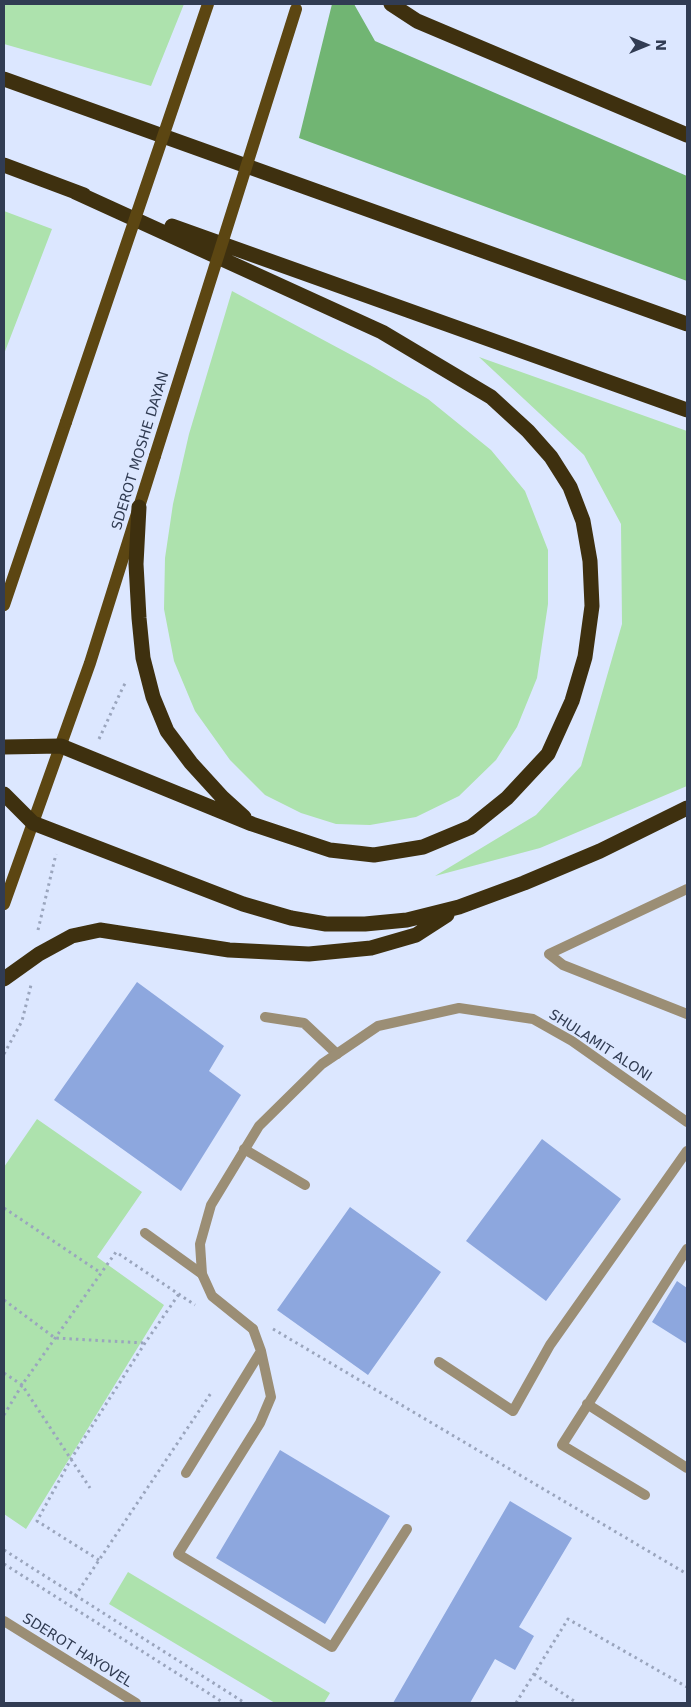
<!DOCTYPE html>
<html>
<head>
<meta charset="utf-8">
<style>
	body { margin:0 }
	#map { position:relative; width:691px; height:1707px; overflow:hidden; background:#dce7ff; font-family:"DejaVu Sans",sans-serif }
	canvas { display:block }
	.frame { position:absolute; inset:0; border:5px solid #313c53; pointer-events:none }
	.north { position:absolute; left:621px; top:20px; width:50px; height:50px; -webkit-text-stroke:4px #dce7ff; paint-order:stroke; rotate:90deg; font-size:14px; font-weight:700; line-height:20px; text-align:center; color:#313c53 }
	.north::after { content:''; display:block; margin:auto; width:18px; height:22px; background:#313c53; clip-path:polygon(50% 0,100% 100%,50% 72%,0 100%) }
</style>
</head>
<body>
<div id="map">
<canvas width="691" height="1707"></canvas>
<div class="frame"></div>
<div class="north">N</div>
</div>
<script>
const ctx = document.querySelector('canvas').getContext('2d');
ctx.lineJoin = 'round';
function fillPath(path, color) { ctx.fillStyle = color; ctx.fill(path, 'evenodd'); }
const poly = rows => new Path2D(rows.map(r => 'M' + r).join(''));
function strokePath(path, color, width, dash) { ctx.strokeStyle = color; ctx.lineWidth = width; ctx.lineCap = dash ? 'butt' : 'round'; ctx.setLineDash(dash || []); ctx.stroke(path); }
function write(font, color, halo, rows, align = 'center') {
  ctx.font = font + ' "DejaVu Sans",sans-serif'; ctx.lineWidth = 4; ctx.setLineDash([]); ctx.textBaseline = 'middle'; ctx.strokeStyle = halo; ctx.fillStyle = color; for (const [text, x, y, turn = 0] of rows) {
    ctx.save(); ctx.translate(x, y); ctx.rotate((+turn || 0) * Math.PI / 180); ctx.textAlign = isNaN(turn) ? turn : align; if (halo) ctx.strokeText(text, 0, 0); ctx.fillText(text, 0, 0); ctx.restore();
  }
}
fillPath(poly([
	[4,4,184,4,151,86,4,44],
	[4,211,52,229,4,354],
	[232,291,370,365,428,399,491,450,525,491,548,550,548,604,537,678,517,727,496,760,459,796,416,817,370,825,336,824,301,813,265,795,230,760,195,711,174,661,164,609,165,558,173,504,189,434],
	[479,357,687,431,687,786,540,848,435,876,536,815,581,766,622,624,621,524,584,455],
	[37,1119,142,1192,97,1257,164,1305,26,1529,4,1514,4,1167],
	[128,1572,330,1693,324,1703,275,1703,109,1604]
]), '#ade2ad');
fillPath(poly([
	[332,4,354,4,375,41,687,176,687,281,299,138]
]), '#71b573');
fillPath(poly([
	[137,982,224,1046,209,1071,241,1095,181,1191,54,1100],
	[542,1139,621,1199,546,1301,466,1241],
	[350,1207,441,1272,368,1375,277,1310],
	[677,1281,687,1288,687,1344,652,1322],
	[280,1450,390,1516,325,1624,216,1558],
	[510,1501,572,1538,519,1627,534,1636,515,1670,495,1659,470,1703,393,1703]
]), '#8da7de');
strokePath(poly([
	[99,739,123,687,126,682],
	[38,930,56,854],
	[4,1054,22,1021,31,985],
	[4,1208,101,1273],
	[4,1300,55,1338,144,1343],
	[273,1329,687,1574],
	[4,1373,22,1385,90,1488],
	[4,1415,22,1385,116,1252,195,1305],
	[4,1550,245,1703],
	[99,1560,37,1521,71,1459,145,1343,179,1294],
	[4,1564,224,1703],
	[75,1596,211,1393],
	[534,1674,577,1703],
	[516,1703,568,1619,687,1687]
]), '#9aa5bd', 3, [2.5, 4]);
strokePath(poly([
	[687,889,549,954,563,965,687,1014],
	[265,1017,304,1023,337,1054],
	[244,1149,305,1185],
	[145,1233,202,1274],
	[253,1329,261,1351,271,1397,260,1423,178,1554,332,1647,407,1529],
	[439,1362,513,1411,550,1345,687,1151],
	[587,1404,687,1468],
	[186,1473,261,1351],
	[645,1495,562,1445,687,1249]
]), '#9b8e75', 10);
strokePath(poly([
	[253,1329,212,1296,202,1274,200,1244,211,1205,259,1126,322,1064,378,1026,459,1008,533,1019,572,1041,687,1122]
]), '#9b8e75', 10);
strokePath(poly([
	[4,1621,136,1703]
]), '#9b8e75', 10);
strokePath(poly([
	[4,605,66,422],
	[4,904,90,663,155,456]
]), '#5c4612', 12);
strokePath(poly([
	[391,4,417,21,687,135],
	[4,79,687,324],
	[4,165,84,195],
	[172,226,687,410],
	[139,507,136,564,139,618,143,658,153,697,167,731,191,763,222,797,244,817],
	[4,747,61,746,252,824,330,850,374,855,423,847,471,827,507,798,548,754,572,701,585,657,592,606,590,561,583,521,570,487,551,457,528,431,491,397,382,332,75,192],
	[4,794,33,823,243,904,291,918,326,924,365,924,407,920,459,907,524,883,600,851,687,808],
	[4,979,39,954,72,936,100,930,229,950,309,954,371,948,416,935,447,915]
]), '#3e300f', 15);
strokePath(poly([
	[66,422,208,4],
	[155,456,296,9]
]), '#5c4612', 12);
write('14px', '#313c53', '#dce7ff', [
	["SDEROT MOSHE DAYAN",141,451,-73],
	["SHULAMIT ALONI",600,1046,33],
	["SDEROT HAYOVEL",77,1651,32]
]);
</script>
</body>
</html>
